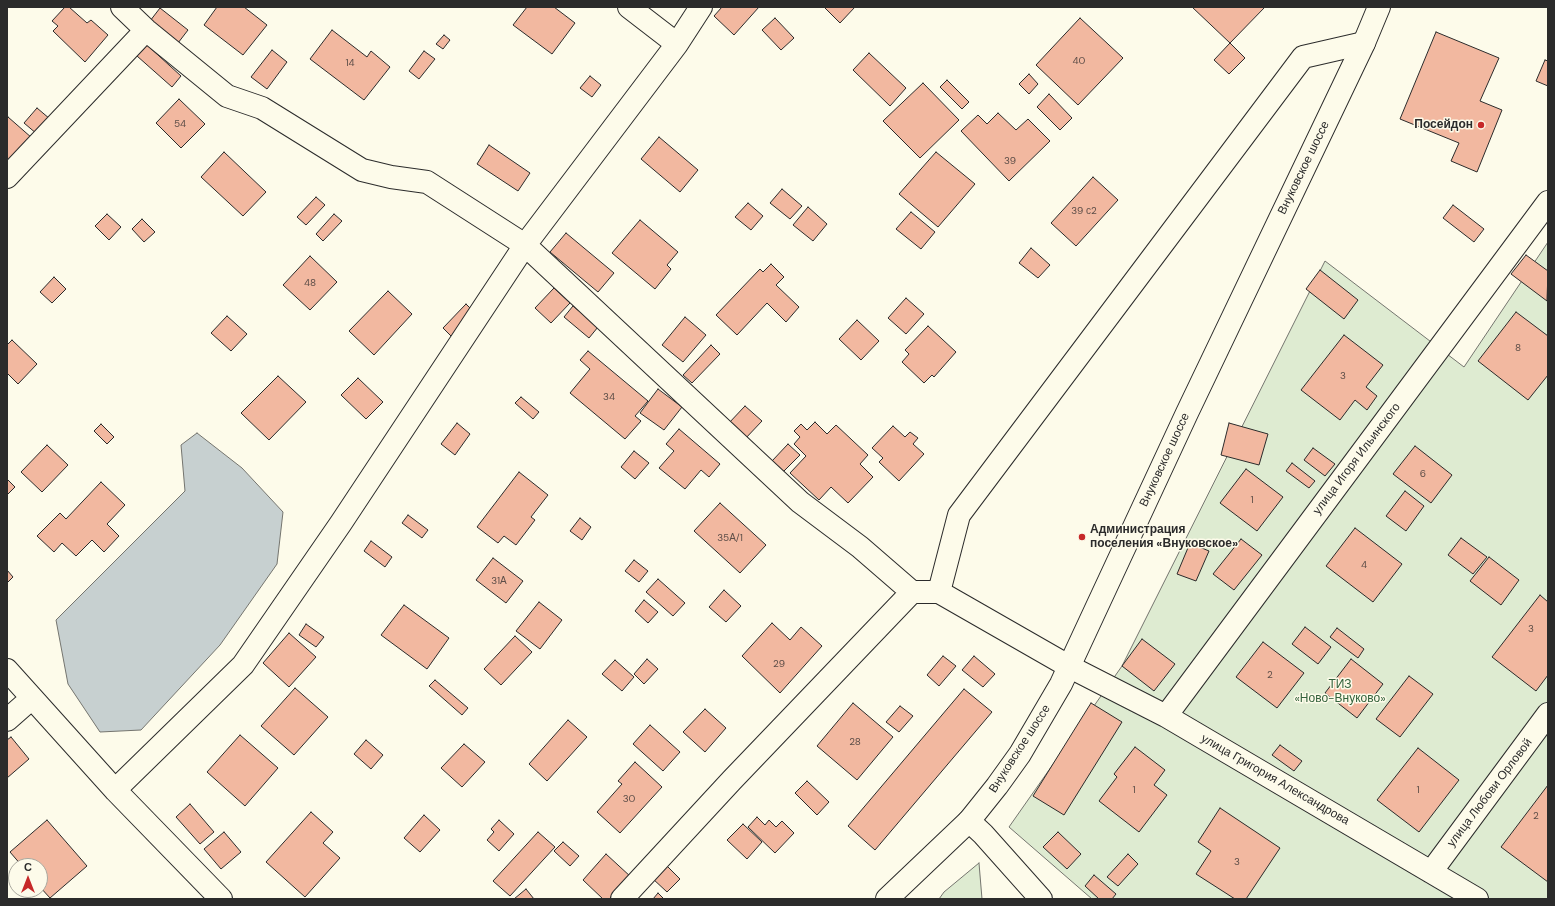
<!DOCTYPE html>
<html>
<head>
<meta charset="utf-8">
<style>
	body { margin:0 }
	#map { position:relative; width:1555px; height:906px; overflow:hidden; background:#fdfbea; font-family:"DM Sans",sans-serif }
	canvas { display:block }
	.frame { position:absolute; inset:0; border:8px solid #2b2b2b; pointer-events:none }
	.north { position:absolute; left:8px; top:858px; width:40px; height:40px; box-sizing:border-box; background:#fdfbea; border:1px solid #a9a89e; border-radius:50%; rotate:0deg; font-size:11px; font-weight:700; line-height:16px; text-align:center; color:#2b2b2b }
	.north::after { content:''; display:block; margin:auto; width:14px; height:18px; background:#c62828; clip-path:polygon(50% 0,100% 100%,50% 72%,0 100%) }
</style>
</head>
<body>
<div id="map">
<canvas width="1555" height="906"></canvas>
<div class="frame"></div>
<div class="north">С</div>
</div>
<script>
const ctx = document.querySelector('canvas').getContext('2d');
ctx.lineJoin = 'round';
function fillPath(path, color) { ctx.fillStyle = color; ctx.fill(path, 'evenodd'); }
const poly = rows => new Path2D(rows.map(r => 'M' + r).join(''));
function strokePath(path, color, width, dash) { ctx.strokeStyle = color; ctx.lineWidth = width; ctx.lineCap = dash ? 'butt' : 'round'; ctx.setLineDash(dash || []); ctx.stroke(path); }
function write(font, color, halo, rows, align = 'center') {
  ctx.font = font + ' "DM Sans",sans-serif'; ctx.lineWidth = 3; ctx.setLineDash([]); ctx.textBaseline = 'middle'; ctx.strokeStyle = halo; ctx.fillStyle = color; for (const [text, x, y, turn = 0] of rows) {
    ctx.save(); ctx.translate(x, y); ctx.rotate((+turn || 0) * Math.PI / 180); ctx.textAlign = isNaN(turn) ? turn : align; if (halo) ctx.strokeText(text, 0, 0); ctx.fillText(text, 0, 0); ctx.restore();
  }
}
const green = poly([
	[1548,242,1548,899,1092,899,1009,827,1122,666,1325,261,1464,367,1548,242],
	[979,863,982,899,939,899,944,892,979,863]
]);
fillPath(green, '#deebd1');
strokePath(green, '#74746e', 1);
const water = poly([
	[197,433,242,468,283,512,277,564,220,645,141,730,100,732,68,684,56,620,185,491,181,445,197,433]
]);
fillPath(water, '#c7d0d0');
strokePath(water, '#74746e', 1);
const building = poly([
	[65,7,69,7,87,23,91,20,108,35,85,62,53,31,58,26,52,21,65,7],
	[217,7,244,7,267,25,243,55,204,25,217,7],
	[527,7,554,7,575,23,552,54,513,25,527,7],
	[722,7,759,7,734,35,714,16,722,7],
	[824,7,855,7,840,23,824,7],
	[1192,7,1265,7,1230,43,1192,7],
	[160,8,188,30,178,43,150,21,160,8],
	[775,18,794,38,781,50,762,30,775,18],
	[1080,18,1123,58,1078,105,1036,65,1080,18],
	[332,30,367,57,371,51,390,67,364,100,310,59,332,30],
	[1436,32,1499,58,1480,101,1502,110,1477,172,1451,161,1459,143,1400,119,1436,32],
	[444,35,450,40,443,49,436,44,444,35],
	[1230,43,1245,58,1229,74,1214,60,1230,43],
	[147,45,181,76,172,87,137,56,147,45],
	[272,50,287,62,267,89,251,77,272,50],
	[424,51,435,59,419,79,409,71,424,51],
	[869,53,906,88,890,106,853,70,869,53],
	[1545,60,1548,61,1548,86,1536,81,1545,60],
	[1029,74,1038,84,1029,94,1019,84,1029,74],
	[590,76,601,85,592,97,580,88,590,76],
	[947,80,969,102,962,109,940,87,947,80],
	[923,83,959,120,920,158,883,121,923,83],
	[1049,94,1072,118,1060,130,1037,107,1049,94],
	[179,99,205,124,181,148,156,123,179,99],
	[37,108,50,119,37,134,24,123,37,108],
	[998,113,1016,130,1028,119,1050,141,1009,181,961,131,978,115,987,124,998,113],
	[8,117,32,138,7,167,7,119,8,117],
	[659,137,698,170,680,192,641,159,659,137],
	[489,145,530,173,518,191,477,164,489,145],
	[224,152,266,192,243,216,201,177,224,152],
	[936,152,975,184,938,227,899,194,936,152],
	[1093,177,1118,200,1076,246,1051,223,1093,177],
	[782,189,802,206,790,219,770,203,782,189],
	[316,197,325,205,306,225,297,217,316,197],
	[748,203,763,216,751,230,735,217,748,203],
	[1453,205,1484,229,1474,242,1443,218,1453,205],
	[808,207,827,224,813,241,793,225,808,207],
	[911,212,935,232,921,249,896,229,911,212],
	[107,214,121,227,109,240,95,226,107,214],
	[334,214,342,221,323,241,316,234,334,214],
	[142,219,155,232,144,242,132,229,142,219],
	[640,220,678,252,667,265,671,269,655,289,612,253,640,220],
	[566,233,614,273,598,292,550,252,566,233],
	[1031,248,1050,265,1038,278,1019,263,1031,248],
	[1526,255,1548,271,1547,301,1511,274,1526,255],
	[310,256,337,282,310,310,283,285,310,256],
	[771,264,784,277,776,285,799,307,786,322,767,303,737,335,716,315,760,269,763,272,771,264],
	[1320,270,1358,300,1344,319,1306,289,1320,270],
	[54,277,66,289,52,303,40,292,54,277],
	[554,288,570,303,551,323,535,308,554,288],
	[388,291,412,314,374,355,349,331,388,291],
	[906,298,924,314,906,334,888,318,906,298],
	[466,304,475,313,452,337,443,328,466,304],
	[573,306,598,327,589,338,564,317,573,306],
	[1516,312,1548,336,1548,375,1528,400,1478,361,1516,312],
	[227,316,247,334,231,351,211,333,227,316],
	[685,317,706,335,683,362,662,345,685,317],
	[857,320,879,341,861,360,839,339,857,320],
	[928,326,956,352,934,377,932,375,924,383,902,362,909,354,905,350,928,326],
	[1344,335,1383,365,1366,387,1377,396,1367,410,1355,400,1340,420,1301,390,1344,335],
	[12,340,37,364,18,384,7,373,7,345,12,340],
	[711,345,720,354,692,383,683,375,711,345],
	[588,351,648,401,635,416,641,421,625,439,570,393,590,369,580,360,588,351],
	[278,376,306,402,269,440,241,413,278,376],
	[358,378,383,402,366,419,341,395,358,378],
	[658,389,682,407,664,430,640,413,658,389],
	[521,397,539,412,533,419,515,403,521,397],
	[745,406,762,421,744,440,728,424,745,406],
	[815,422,827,434,836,425,868,455,860,464,873,477,848,503,831,487,819,500,790,473,806,456,794,444,800,437,794,431,801,424,807,430,815,422],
	[457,423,470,434,455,455,441,444,457,423],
	[1229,423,1268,434,1259,465,1221,455,1229,423],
	[101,424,114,437,107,444,94,431,101,424],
	[893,426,905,437,910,432,918,438,913,444,924,454,899,481,879,462,883,458,872,448,893,426],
	[679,429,720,464,709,477,701,470,685,489,659,468,674,451,666,444,679,429],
	[788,444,800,455,783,472,772,461,788,444],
	[47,445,68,465,42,492,21,472,47,445],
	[1415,446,1452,475,1431,503,1393,474,1415,446],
	[1313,448,1335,464,1325,476,1304,460,1313,448],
	[634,451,649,463,635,479,621,467,634,451],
	[1292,463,1315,481,1309,488,1286,471,1292,463],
	[1246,469,1283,497,1257,531,1220,503,1246,469],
	[519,472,548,495,531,517,535,520,516,545,504,536,498,543,477,527,519,472],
	[7,479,15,487,7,495,7,479],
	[101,482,125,505,107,524,119,536,104,552,92,540,76,556,62,543,54,552,37,536,60,513,66,519,101,482],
	[1405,491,1424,506,1406,531,1386,516,1405,491],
	[720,503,766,545,740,573,694,531,720,503],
	[408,515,428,530,422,538,402,523,408,515],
	[580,518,591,527,582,540,570,531,580,518],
	[1355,528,1402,564,1373,602,1326,566,1355,528],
	[1461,538,1487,557,1473,574,1448,555,1461,538],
	[1241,539,1262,555,1234,590,1213,574,1241,539],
	[371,541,392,557,385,567,364,551,371,541],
	[1190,543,1209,551,1196,581,1177,574,1190,543],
	[1489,557,1519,580,1501,605,1470,581,1489,557],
	[493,558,523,581,506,603,476,580,493,558],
	[634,560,648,571,639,582,625,571,634,560],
	[7,570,13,577,7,583,7,570],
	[658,579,685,603,673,616,646,592,658,579],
	[724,590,741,606,726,622,709,607,724,590],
	[1540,595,1548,602,1548,675,1536,691,1492,657,1540,595],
	[644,600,658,612,648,623,635,611,644,600],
	[539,602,562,620,540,649,516,631,539,602],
	[404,605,449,638,427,669,381,635,404,605],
	[772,623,790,640,801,627,822,646,780,693,742,656,772,623],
	[306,624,324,637,316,647,299,635,306,624],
	[1305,627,1331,647,1318,664,1292,644,1305,627],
	[1337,628,1364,649,1358,658,1330,637,1337,628],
	[289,633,316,657,289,687,263,663,289,633],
	[515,636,532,652,501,685,484,669,515,636],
	[1142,639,1175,664,1154,691,1122,666,1142,639],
	[1263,642,1304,673,1277,708,1236,677,1263,642],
	[943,656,956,666,939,686,927,675,943,656],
	[974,656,995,674,983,687,962,670,974,656],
	[647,659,658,669,644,684,634,674,647,659],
	[1351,659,1383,684,1357,718,1325,693,1351,659],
	[615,660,634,677,622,691,602,674,615,660],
	[1409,676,1433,694,1400,737,1376,719,1409,676],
	[435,680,468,708,462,715,429,686,435,680],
	[295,688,328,717,294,755,261,726,295,688],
	[964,689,992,712,875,850,848,826,964,689],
	[853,703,893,737,857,780,817,746,853,703],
	[1091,703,1122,722,1064,815,1033,796,1091,703],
	[900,706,913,716,899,732,886,722,900,706],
	[705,709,726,728,705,752,683,732,705,709],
	[568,720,587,737,547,781,529,764,568,720],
	[650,725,680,752,663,771,633,744,650,725],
	[240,735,278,768,245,806,207,772,240,735],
	[11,737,29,759,7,778,7,740,11,737],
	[366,740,383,755,371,769,354,754,366,740],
	[464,744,485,762,462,787,441,768,464,744],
	[1280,745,1302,761,1294,771,1272,755,1280,745],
	[1135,747,1165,770,1154,785,1167,795,1139,832,1099,801,1117,777,1114,774,1135,747],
	[1418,748,1459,780,1419,832,1377,800,1418,748],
	[635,762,662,787,620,833,597,812,622,784,618,781,635,762],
	[807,781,829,802,817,815,795,793,807,781],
	[1548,785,1548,882,1501,847,1548,785],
	[190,804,214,832,200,844,176,817,190,804],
	[1220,808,1280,848,1246,899,1235,899,1196,874,1211,851,1198,842,1220,808],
	[311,812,333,832,323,843,340,858,305,897,266,862,311,812],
	[424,815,440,830,420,852,404,838,424,815],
	[757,817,765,825,769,820,776,827,782,821,794,833,775,853,748,827,757,817],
	[47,820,87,866,50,898,40,887,40,866,22,866,10,852,47,820],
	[499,820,514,834,499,851,487,840,494,832,491,829,499,820],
	[743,824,762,842,747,859,727,840,743,824],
	[224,832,241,852,221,869,204,849,224,832],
	[538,832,555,847,510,896,493,881,538,832],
	[1058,832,1081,854,1067,869,1043,847,1058,832],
	[563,842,579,856,570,866,554,851,563,842],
	[606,854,631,877,610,899,603,899,583,880,606,854],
	[1128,854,1138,864,1118,886,1107,877,1128,854],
	[665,864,680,879,667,892,652,878,665,864],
	[1094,875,1116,894,1112,899,1099,899,1085,886,1094,875],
	[526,889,534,899,514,899,526,889],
	[658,893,664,899,653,899,658,893]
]);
fillPath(building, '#f2b8a0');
strokePath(building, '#2b2b2b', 1);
const minor = poly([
	[122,7,146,30,227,96,262,108,362,170,391,177,427,182,525,245,800,502,860,547,912,592,939,592,1070,667,1166,716,1477,899],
	[629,7,677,44],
	[7,177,146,30],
	[939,592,959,515,1303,57,1364,43],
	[7,670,115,790,221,899],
	[1166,716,1548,202],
	[7,720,32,698],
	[115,790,243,665,341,523,525,245,677,44,701,7],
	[969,821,983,834,1041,899],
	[1431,872,1548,714],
	[622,899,732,780,912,592]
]);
const major = poly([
	[887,899,969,821,997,786,1020,754,1061,684,1187,413,1364,43,1379,7]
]);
strokePath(minor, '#2b2b2b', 24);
strokePath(major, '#2b2b2b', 24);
strokePath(minor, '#fdfbea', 22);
strokePath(major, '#fdfbea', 22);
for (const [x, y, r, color] of [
	[1481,125,4,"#c62828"],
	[1082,537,4,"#c62828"]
]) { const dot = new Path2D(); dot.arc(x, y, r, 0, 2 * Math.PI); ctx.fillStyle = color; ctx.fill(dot); strokePath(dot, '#fdfbea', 1.5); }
write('10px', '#5d4e48', null, [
	["40",1079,61],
	["14",350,63],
	["54",180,124],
	["39",1010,161],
	["39 с2",1084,211],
	["48",310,283],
	["8",1518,348],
	["3",1343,376],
	["34",609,397],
	["6",1423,474],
	["1",1252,500],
	["35А/1",730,538],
	["4",1364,565],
	["31А",499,581],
	["3",1531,629],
	["29",779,664],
	["2",1270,675],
	["28",855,742],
	["1",1134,790],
	["1",1418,790],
	["30",629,799],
	["2",1536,816],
	["3",1237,862]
]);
write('bold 12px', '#2b2b2b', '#fdfbea', [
	["Посейдон",1473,125],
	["Администрация",1090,530,"left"],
	["поселения «Внуковское»",1090,544,"left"]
], 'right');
write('12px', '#2b2b2b', '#fdfbea', [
	["Внуковское шоссе",1304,168,-64],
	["улица Игоря Ильинского",1357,459,-53],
	["Внуковское шоссе",1165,460,-65],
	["Внуковское шоссе",1020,749,-57],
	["улица Григория Александрова",1275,780,30],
	["улица Любови Орловой",1490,793,-53]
]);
write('12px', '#34623c', '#fdfbea', [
	["ТИЗ",1340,685],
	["«Ново-Внуково»",1340,699]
]);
</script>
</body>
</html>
